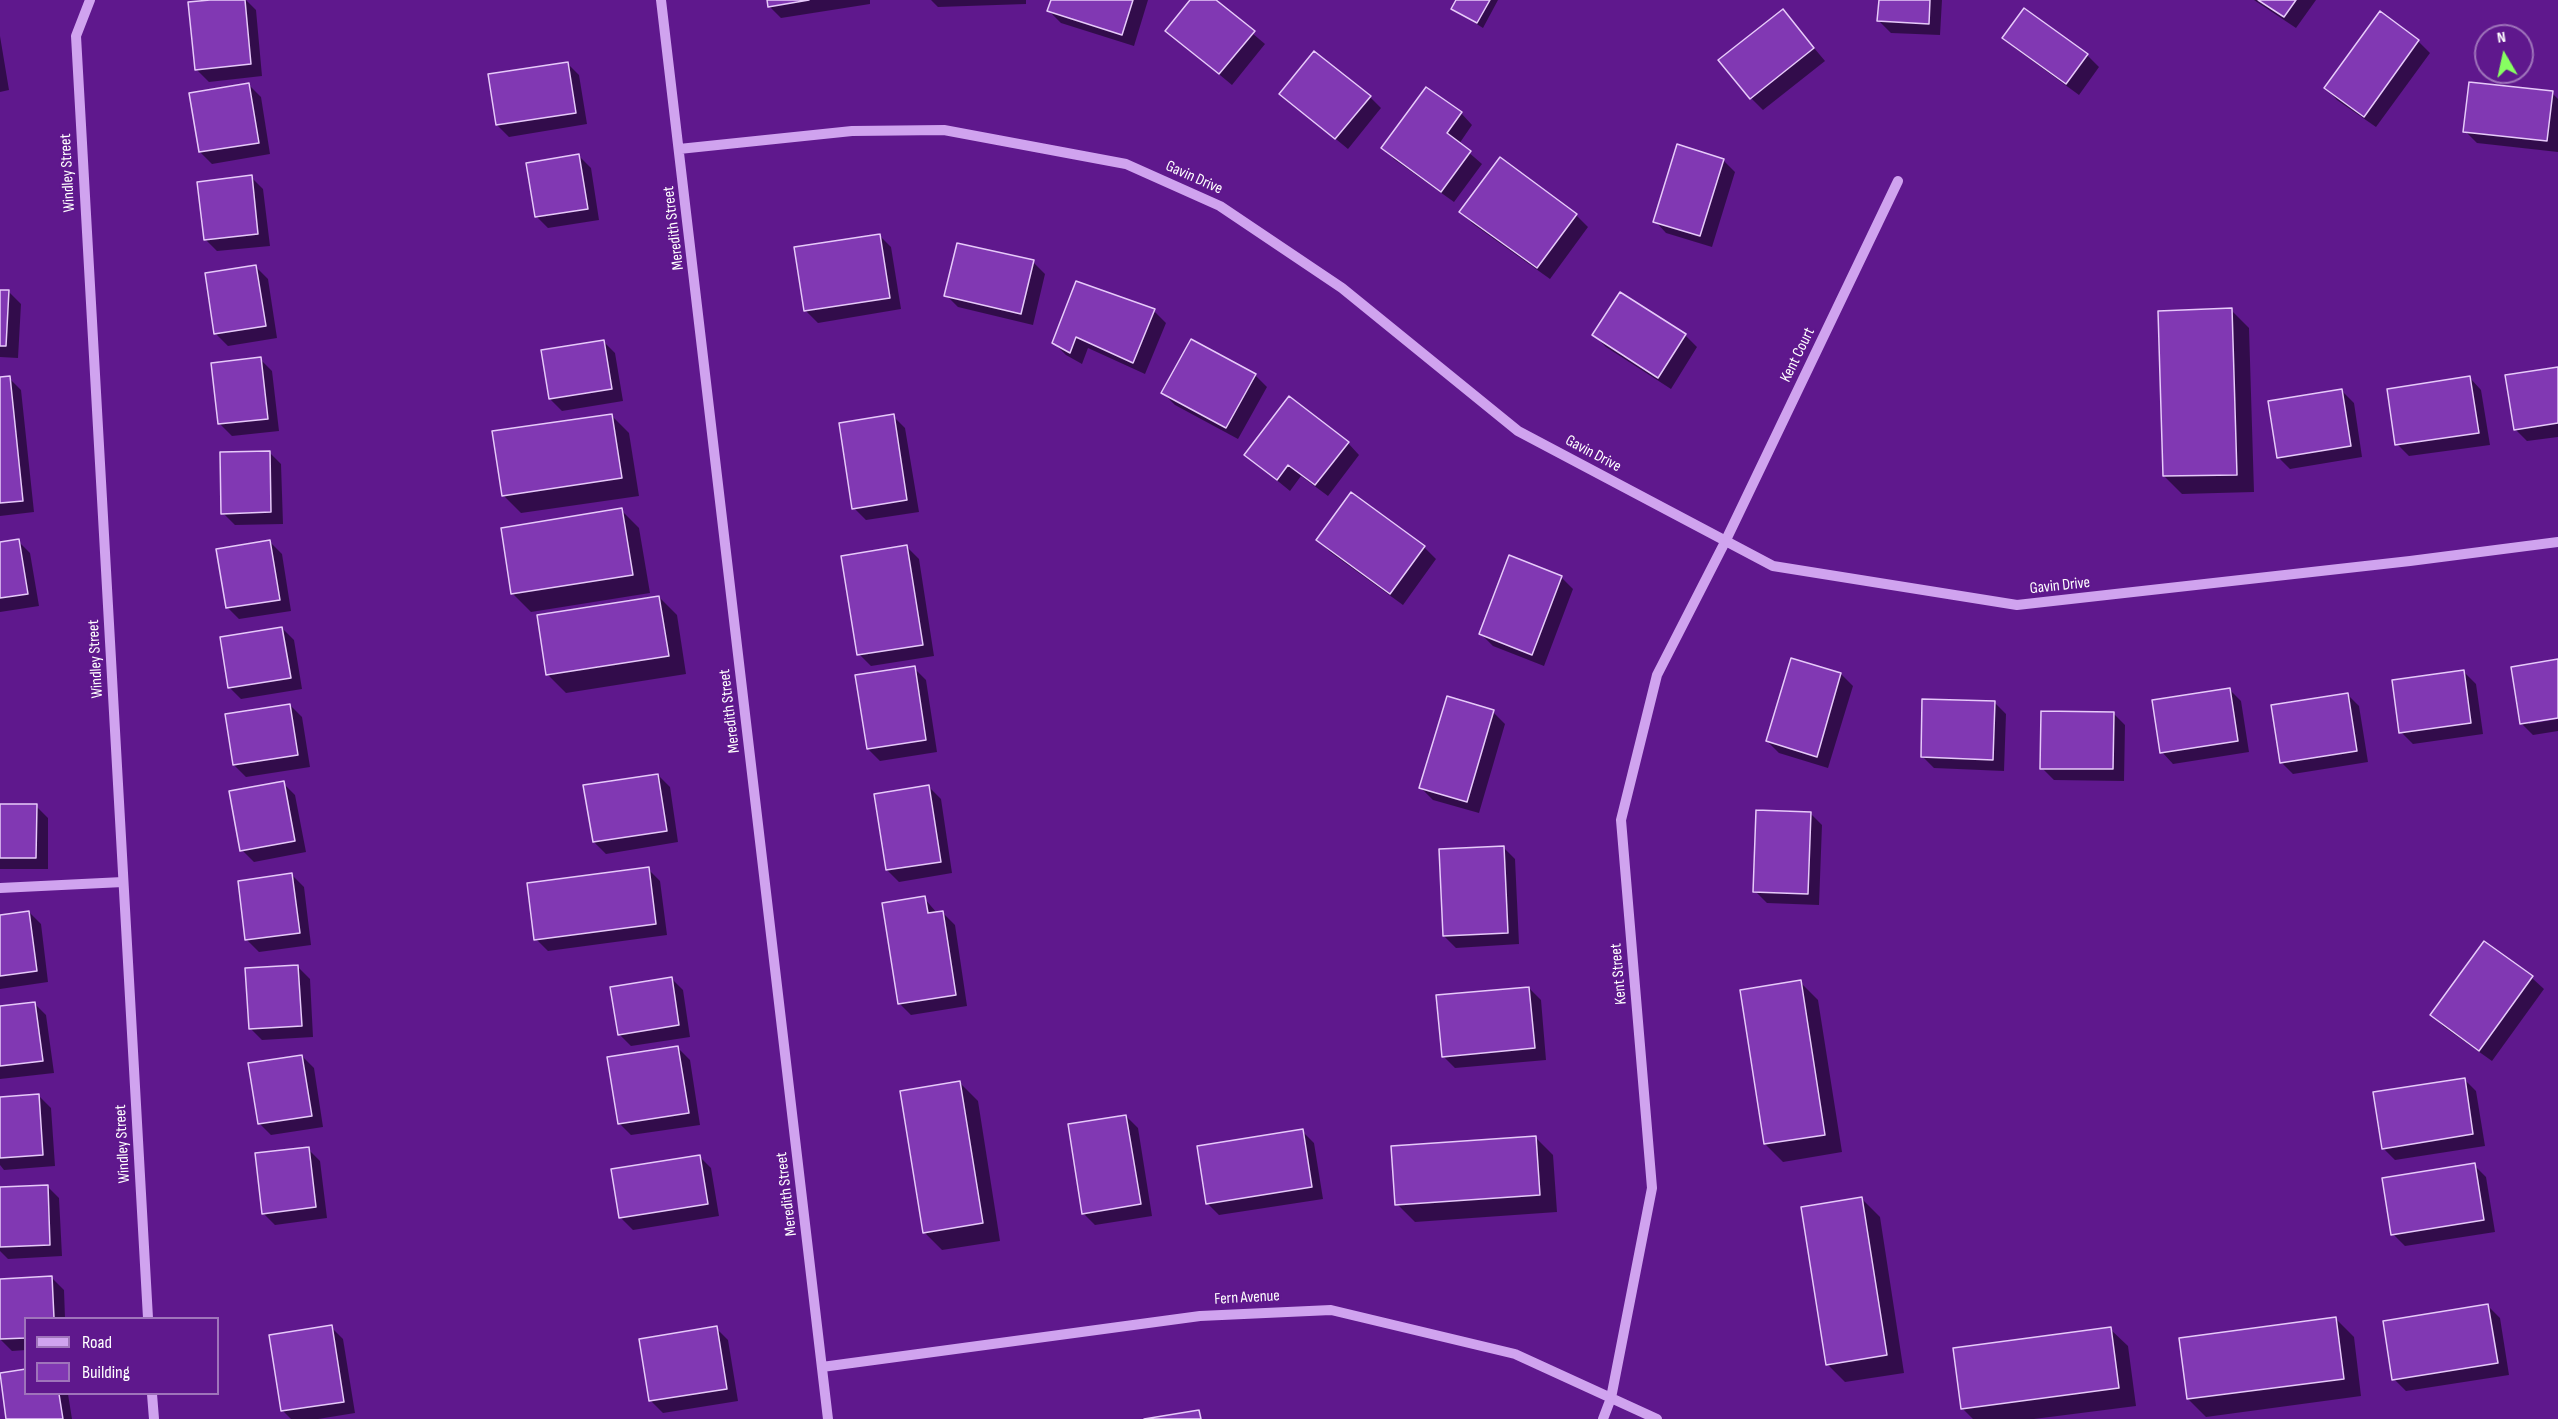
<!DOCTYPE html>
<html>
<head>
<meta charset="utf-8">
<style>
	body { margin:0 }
	#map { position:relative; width:2558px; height:1419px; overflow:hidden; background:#5f188d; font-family:"Sofia Sans Condensed",sans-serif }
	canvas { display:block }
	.legend { position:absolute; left:24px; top:1317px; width:195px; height:78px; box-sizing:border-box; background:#5f188d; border:2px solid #9f74bb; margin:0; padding:8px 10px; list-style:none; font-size:18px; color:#fff }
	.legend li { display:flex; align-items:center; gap:12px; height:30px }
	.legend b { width:30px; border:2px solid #9f74bb }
	.north { position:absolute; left:2474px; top:24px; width:60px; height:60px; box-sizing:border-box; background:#5f188d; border:2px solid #9f74bb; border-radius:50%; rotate:351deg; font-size:16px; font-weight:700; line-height:24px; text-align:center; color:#fff }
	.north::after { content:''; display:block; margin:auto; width:21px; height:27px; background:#87ff61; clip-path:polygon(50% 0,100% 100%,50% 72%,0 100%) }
</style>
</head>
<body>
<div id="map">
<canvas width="2558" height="1419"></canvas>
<ul class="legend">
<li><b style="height:8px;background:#d0a3ef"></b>Road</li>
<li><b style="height:16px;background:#8138b3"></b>Building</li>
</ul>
<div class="north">N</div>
</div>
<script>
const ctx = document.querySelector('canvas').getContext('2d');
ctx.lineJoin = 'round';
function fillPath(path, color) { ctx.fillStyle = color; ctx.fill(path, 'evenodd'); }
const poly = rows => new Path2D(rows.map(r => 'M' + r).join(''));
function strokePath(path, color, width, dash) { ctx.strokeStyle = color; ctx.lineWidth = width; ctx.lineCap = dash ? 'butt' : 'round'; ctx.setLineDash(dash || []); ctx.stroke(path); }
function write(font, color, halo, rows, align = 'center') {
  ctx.font = font + ' "Sofia Sans Condensed",sans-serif'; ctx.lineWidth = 4.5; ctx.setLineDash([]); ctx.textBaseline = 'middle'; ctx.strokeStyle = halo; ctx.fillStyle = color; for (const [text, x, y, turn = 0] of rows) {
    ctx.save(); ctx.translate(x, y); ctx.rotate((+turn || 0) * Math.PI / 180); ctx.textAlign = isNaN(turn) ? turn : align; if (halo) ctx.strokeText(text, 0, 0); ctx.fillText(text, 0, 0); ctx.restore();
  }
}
fillPath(poly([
	[224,0,246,0,256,10,262,76,209,82,197,70],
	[768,0,870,0,870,4,781,18,769,6],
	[931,0,1026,0,1026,4,938,7],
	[1052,0,1148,0,1134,46,1061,23,1049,11],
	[1192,0,1213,0,1265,44,1232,85,1167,31],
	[1458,0,1498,0,1483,28,1453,9],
	[1880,0,1942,0,1940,35,1891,33,1879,21],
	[2254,0,2316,0,2296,28],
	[2024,10,2087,55,2099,67,2079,95,2016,49,2004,38],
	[1783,11,1825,61,1763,110,1751,98],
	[0,36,9,90,0,92],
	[2418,41,2430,53,2376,127,2337,100,2326,88],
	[567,63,579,75,587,124,509,137,497,125],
	[249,85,261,97,270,154,212,164,200,152],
	[2552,93,2558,99,2558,152,2477,143,2465,131],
	[1281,94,1370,97,1381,108,1348,149],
	[1461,113,1472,125,1459,144,1482,164,1454,202,1395,160,1383,148],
	[579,156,591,168,599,220,548,228,536,216],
	[1500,159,1576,215,1588,227,1550,279,1473,224,1461,212],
	[1723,160,1735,172,1712,247,1666,233,1655,221],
	[251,177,263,189,270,246,217,251,205,239],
	[879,235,891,247,901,309,818,323,806,311],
	[1033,262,1045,274,1033,325,958,307,946,295],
	[256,267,268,279,277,338,228,346,216,334],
	[1076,283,1154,311,1166,323,1145,374,1088,348,1082,364,1066,355,1054,343],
	[0,291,9,292,21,304,18,358,0,357],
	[1620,294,1685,335,1697,347,1671,389,1606,347,1594,335],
	[2231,310,2249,328,2254,492,2182,494,2164,476],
	[603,341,615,353,623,401,562,411,550,399],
	[260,359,272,371,279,431,232,436,220,424],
	[2558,368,2558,437,2527,441,2515,429],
	[1255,375,1267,387,1238,439,1175,405,1163,393],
	[9,378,21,390,34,512,0,516,0,379],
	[2470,378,2481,390,2490,445,2409,456,2397,444],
	[2342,391,2354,403,2362,457,2290,469,2278,457],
	[611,415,629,433,639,496,521,513,503,495],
	[893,416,905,428,919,512,866,520,854,508],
	[1348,443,1359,455,1328,496,1301,476,1290,491,1246,455],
	[269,452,281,464,283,524,235,525,223,513],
	[1351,494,1424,547,1436,559,1403,605,1330,552,1318,540],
	[621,510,639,528,650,593,531,612,513,594],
	[18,541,30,553,39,606,0,612,0,543],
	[270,542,282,554,291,611,239,619,227,607],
	[907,547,919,559,934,656,871,666,859,654],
	[1561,577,1573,589,1544,666,1493,646,1481,634],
	[659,597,677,615,686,674,566,693,548,675],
	[282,628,294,640,302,689,241,699,229,687],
	[1792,660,1841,674,1853,686,1828,768,1779,753,1767,741],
	[2558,661,2558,716,2529,721,2529,724,2558,719,2558,731,2533,735,2521,723],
	[914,668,926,680,937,752,880,761,868,749],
	[2464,672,2476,684,2483,734,2413,744,2401,732],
	[2229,689,2241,701,2249,752,2173,764,2162,752],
	[2347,694,2359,706,2368,762,2293,774,2281,762],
	[1994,702,2006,714,2004,771,1934,768,1922,756],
	[290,705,302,717,310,767,246,777,234,765],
	[1493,712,1505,724,1479,813,1433,800,1421,788],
	[2113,713,2125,725,2124,781,2054,780,2042,768],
	[658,775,670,787,678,842,606,854,594,842],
	[283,783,295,795,306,852,254,862,242,850],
	[929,787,941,799,952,873,899,882,887,870],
	[0,805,36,806,48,818,48,869,0,869],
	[1810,813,1822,825,1819,905,1767,903,1755,891],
	[1503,847,1515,859,1519,944,1456,948,1444,936],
	[648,869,660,881,667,935,548,951,536,939],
	[292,875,304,887,311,945,259,952,247,940],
	[924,898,937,913,943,913,955,925,967,1006,911,1015,899,1003],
	[29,912,41,924,48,982,0,989,0,916],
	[2485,943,2532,978,2544,989,2492,1061,2444,1027,2432,1015],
	[298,967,310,979,313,1037,262,1040,250,1028],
	[671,978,683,990,690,1037,631,1046,619,1034],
	[1800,982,1818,1000,1842,1152,1783,1162,1765,1144],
	[1529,988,1541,1000,1546,1060,1455,1068,1443,1056],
	[34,1003,46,1015,54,1073,0,1079,0,1008],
	[678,1048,690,1060,700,1125,631,1135,619,1123],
	[302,1056,314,1068,323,1127,271,1135,259,1123],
	[2464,1079,2476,1091,2485,1146,2395,1160,2383,1148],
	[960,1083,978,1101,1000,1241,942,1250,924,1232],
	[39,1096,51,1108,55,1166,4,1170,0,1165,0,1099],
	[1126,1116,1138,1128,1152,1216,1095,1225,1083,1213],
	[1302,1131,1314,1143,1323,1199,1219,1215,1207,1203],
	[1535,1137,1553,1155,1557,1212,1415,1222,1397,1204],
	[308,1149,320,1161,327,1218,275,1225,263,1213],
	[699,1156,711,1168,719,1216,633,1230,621,1218,613,1170],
	[2474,1165,2486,1177,2495,1232,2405,1246,2393,1234],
	[47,1186,59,1198,62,1256,8,1259,0,1251,0,1189],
	[1862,1199,1880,1217,1904,1373,1845,1382,1827,1364],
	[52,1278,64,1290,65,1318,26,1318,26,1350,12,1351,0,1339,0,1280],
	[2488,1306,2500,1318,2509,1375,2406,1391,2394,1379],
	[2336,1319,2354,1337,2361,1396,2206,1417,2188,1399],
	[331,1327,343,1339,355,1413,318,1419,291,1419,283,1411,271,1336],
	[716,1328,728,1340,738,1401,663,1413,651,1401,641,1340],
	[2110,1329,2128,1346,2136,1406,2034,1419,1973,1419,1962,1408],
	[26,1394,68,1394,72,1419,8,1419]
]), '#0007');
const building = poly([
	[210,0,245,0,251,64,195,70,188,2,210,0],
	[767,0,809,0,768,7,767,0],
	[1051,0,1133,0,1122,35,1047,11,1051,0],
	[1190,0,1216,0,1255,31,1219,74,1165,31,1190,0],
	[1456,0,1490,0,1477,23,1451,9,1456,0],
	[1879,0,1930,0,1929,24,1877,21,1879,0],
	[2258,0,2296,0,2284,17,2258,0],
	[2024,8,2088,54,2066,84,2002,38,2024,8],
	[1783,9,1814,48,1750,99,1718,60,1783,9],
	[2380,11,2419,40,2364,117,2324,88,2380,11],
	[1314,51,1371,96,1335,139,1279,94,1314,51],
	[568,62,576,113,496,125,488,74,568,62],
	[2469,82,2553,91,2547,141,2463,132,2469,82],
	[249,83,259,143,199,152,189,93,249,83],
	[1426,87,1462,112,1447,133,1471,151,1441,192,1381,148,1426,87],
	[1677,144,1724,159,1700,236,1653,222,1677,144],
	[579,154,588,209,535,217,526,163,579,154],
	[1500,157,1577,214,1537,268,1459,212,1500,157],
	[252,175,258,234,204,240,197,182,252,175],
	[880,234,890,298,804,311,794,247,880,234],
	[957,243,1034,260,1021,314,944,296,957,243],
	[256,265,266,326,214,334,205,273,256,265],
	[1076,281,1155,309,1133,363,1076,337,1070,353,1052,343,1076,281],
	[0,290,9,290,6,346,0,346,0,290],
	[1620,292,1686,334,1658,378,1592,335,1620,292],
	[2232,308,2237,475,2163,476,2158,311,2232,308],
	[1191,339,1256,374,1226,428,1161,393,1191,339],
	[604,340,612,389,549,399,541,350,604,340],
	[261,357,268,419,218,424,211,363,261,357],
	[2558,367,2558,423,2514,430,2505,375,2558,367],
	[10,376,23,501,0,503,0,377,10,376],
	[2470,376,2479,433,2395,445,2387,389,2470,376],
	[2342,389,2351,446,2277,458,2268,401,2342,389],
	[1289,396,1349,442,1315,485,1288,465,1277,480,1244,455,1289,396],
	[612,414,622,478,502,496,492,431,612,414],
	[894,414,907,500,852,509,839,423,894,414],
	[270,451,271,512,221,514,220,452,270,451],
	[1351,492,1425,546,1390,594,1316,540,1351,492],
	[622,508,633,575,511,594,501,528,622,508],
	[19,539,28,594,0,598,0,542,19,539],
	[270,540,280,600,226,608,216,549,270,540],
	[907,545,923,645,857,655,841,556,907,545],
	[1509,555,1562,576,1532,655,1479,634,1509,555],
	[659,596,669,656,546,675,537,615,659,596],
	[282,627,291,678,228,688,220,637,282,627],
	[1791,658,1841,673,1817,757,1766,741,1791,658],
	[2558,659,2558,718,2520,724,2511,667,2558,659],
	[915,666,926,740,867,749,855,675,915,666],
	[2464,670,2471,723,2399,733,2392,680,2464,670],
	[2230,688,2238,741,2160,753,2152,700,2230,688],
	[2348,693,2357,751,2280,763,2271,705,2348,693],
	[1447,696,1494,710,1467,802,1419,788,1447,696],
	[1922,699,1995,701,1993,760,1921,757,1922,699],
	[290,704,298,755,233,765,225,714,290,704],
	[2041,711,2114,712,2113,769,2040,769,2041,711],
	[658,774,667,831,593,842,583,785,658,774],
	[284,781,295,841,240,851,229,791,284,781],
	[929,785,941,862,886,870,874,794,929,785],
	[0,804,37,804,36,858,0,858,0,804],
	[1756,810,1811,812,1808,894,1753,892,1756,810],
	[1504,846,1508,933,1443,936,1439,849,1504,846],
	[649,867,656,924,534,940,527,883,649,867],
	[292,873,300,933,245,940,238,881,292,873],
	[925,896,928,913,943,911,956,995,898,1004,882,903,925,896],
	[29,911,37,971,0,976,0,915,29,911],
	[2484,941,2533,976,2479,1051,2430,1015,2484,941],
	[298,965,302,1026,249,1029,245,968,298,965],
	[672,977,679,1025,618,1035,610,987,672,977],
	[1801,980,1825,1135,1764,1144,1740,990,1801,980],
	[1529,987,1535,1048,1442,1057,1436,995,1529,987],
	[35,1002,43,1061,0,1066,0,1006,35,1002],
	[678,1046,689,1113,618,1124,607,1057,678,1046],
	[302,1055,312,1116,258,1124,248,1063,302,1055],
	[2465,1078,2473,1134,2382,1149,2373,1092,2465,1078],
	[960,1081,983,1223,923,1233,900,1091,960,1081],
	[39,1094,43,1155,0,1158,0,1097,39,1094],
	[1126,1115,1141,1204,1082,1214,1068,1124,1126,1115],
	[1303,1129,1312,1187,1206,1204,1197,1146,1303,1129],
	[1536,1136,1540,1195,1395,1205,1391,1146,1536,1136],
	[309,1147,316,1207,262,1214,255,1153,309,1147],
	[700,1155,708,1204,619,1218,611,1169,700,1155],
	[2475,1163,2484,1220,2391,1235,2382,1178,2475,1163],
	[48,1185,50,1245,0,1247,0,1187,48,1185],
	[1862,1197,1887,1355,1826,1365,1801,1207,1862,1197],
	[52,1276,54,1318,26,1318,26,1338,0,1339,0,1279,52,1276],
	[2488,1304,2498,1363,2392,1380,2383,1321,2488,1304],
	[2336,1317,2344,1379,2187,1399,2179,1338,2336,1317],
	[332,1325,344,1402,281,1411,269,1335,332,1325],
	[717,1326,727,1389,649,1401,639,1339,717,1326],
	[2111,1327,2119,1388,1961,1409,1953,1348,2111,1327],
	[26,1369,26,1394,59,1394,63,1419,6,1419,0,1373,26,1369],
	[1199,1410,1201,1419,1144,1419,1199,1410]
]);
fillPath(building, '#8138b3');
strokePath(building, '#e7cafa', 1.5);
strokePath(poly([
	[90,0,76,36,148,1318],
	[661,0,828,1419],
	[679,149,852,131,944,130,1126,164,1220,206,1342,288,1518,431,1773,566,2017,605,2410,561,2558,542],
	[0,888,123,882],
	[822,1367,1200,1316,1331,1310,1515,1354,1657,1419],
	[152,1394,154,1419],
	[1603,1419,1611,1398,1652,1188,1621,820,1657,675,1725,542,1898,181]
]), '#d0a3ef', 10);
write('16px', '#fff', '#5f188d', [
	["Windley Street",68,173,-93],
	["Gavin Drive",1194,178,24],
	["Meredith Street",674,228,-97],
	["Kent Court",1798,355,-64],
	["Gavin Drive",1593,454,28],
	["Gavin Drive",2060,586,-6],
	["Windley Street",96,659,-93],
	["Meredith Street",730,711,-97],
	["Kent Street",1619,974,-95],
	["Windley Street",123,1144,-93],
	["Meredith Street",787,1194,-97],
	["Fern Avenue",1247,1298,-3]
]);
</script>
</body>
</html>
